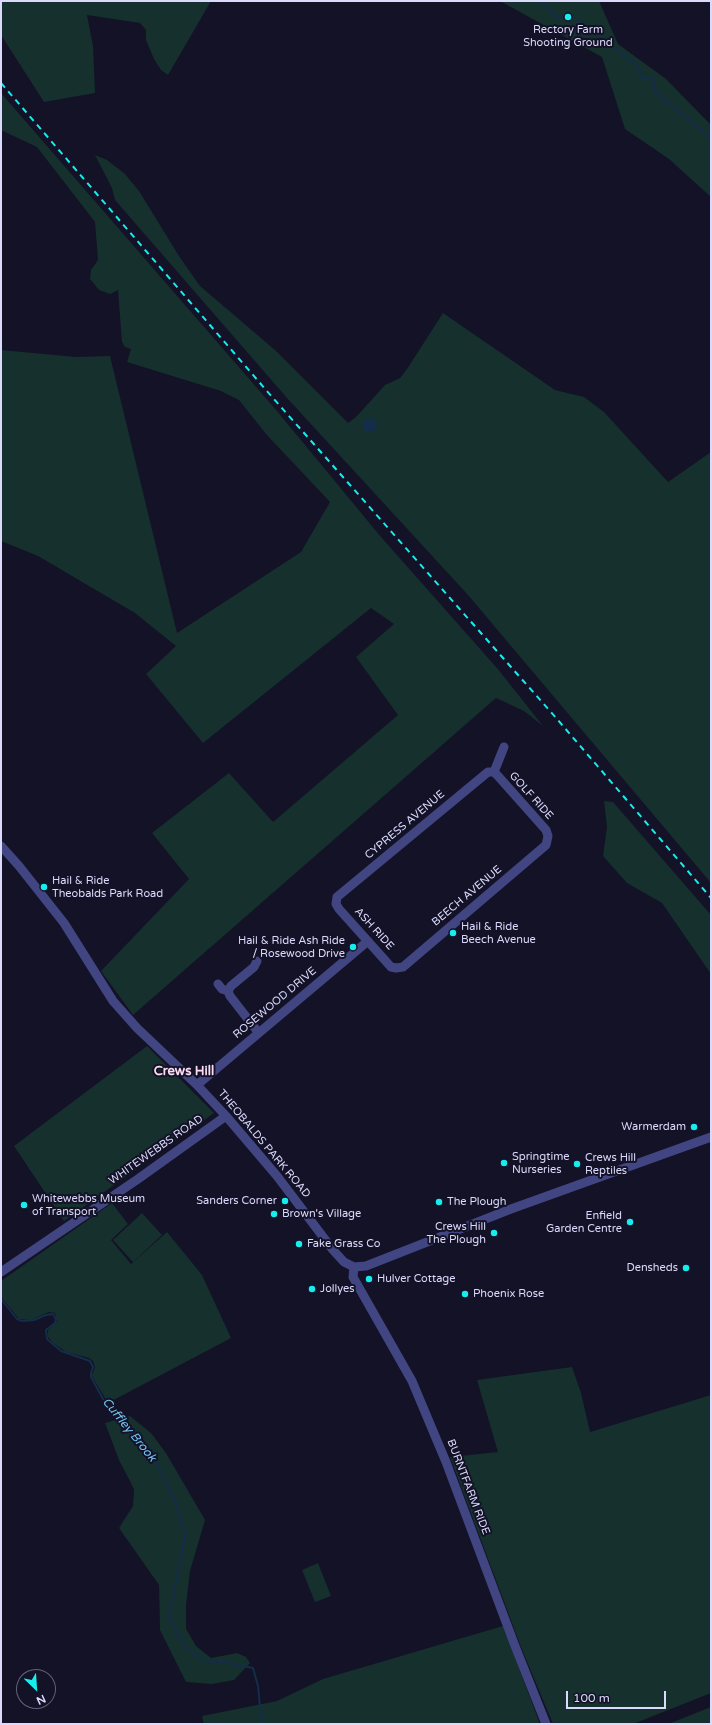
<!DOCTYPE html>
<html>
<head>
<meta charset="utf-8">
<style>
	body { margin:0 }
	#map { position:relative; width:712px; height:1725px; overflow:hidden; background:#131227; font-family:"Varela Round",sans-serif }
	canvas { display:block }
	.frame { position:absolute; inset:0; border:2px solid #dbdafc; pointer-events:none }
	.north { position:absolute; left:16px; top:1669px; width:40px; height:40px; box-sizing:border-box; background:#131227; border:1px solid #63627c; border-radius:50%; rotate:155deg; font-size:11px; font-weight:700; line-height:16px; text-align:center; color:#dbdafc }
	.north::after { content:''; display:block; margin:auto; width:14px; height:18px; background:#16edec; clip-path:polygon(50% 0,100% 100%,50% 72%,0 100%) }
	.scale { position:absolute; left:566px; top:1691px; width:100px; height:18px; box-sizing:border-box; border:2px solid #dbdafc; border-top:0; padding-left:5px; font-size:12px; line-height:14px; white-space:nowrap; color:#dbdafc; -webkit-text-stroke:3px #131227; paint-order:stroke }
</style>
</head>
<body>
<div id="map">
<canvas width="712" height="1725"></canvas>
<div class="frame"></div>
<div class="north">N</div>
<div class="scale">100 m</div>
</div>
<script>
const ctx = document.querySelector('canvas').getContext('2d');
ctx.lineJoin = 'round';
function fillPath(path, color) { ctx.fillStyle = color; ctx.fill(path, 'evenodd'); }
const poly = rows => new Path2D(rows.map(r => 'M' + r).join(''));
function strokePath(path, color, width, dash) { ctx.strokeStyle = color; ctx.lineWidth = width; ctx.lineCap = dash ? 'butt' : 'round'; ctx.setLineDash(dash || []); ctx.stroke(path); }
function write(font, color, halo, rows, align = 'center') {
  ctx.font = font + ' "Varela Round",sans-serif'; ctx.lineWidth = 4; ctx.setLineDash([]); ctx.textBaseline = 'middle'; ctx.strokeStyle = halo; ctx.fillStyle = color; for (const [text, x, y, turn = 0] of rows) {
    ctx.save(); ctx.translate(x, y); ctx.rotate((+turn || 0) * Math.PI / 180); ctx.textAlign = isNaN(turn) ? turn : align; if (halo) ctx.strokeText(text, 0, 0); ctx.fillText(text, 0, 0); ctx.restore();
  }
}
fillPath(poly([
	[1,1,211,1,168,75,161,70,154,59,146,40,146,30,140,23,87,15,93,46,95,93,44,102,1,35],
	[500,1,599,1,618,44,666,79,711,125,711,197,669,159,625,129,602,57],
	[1,93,277,411,381,537,497,668,543,726,524,711,496,698,133,1015,101,971,189,879,152,833,229,773,273,822,398,715,356,657,394,624,371,608,203,743,146,674,176,646,135,613,38,556,1,541,1,350,76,357,110,356,177,633,301,552,330,502,266,434,239,400,221,391,127,362,131,349,125,347,122,342,118,290,110,294,99,290,90,279,91,270,98,260,95,222,37,147,1,130],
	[95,155,107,160,125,174,139,191,179,256,200,286,275,350,348,423,356,417,385,385,400,378,407,369,443,313,555,390,584,397,604,412,668,482,711,452,711,883,468,595,287,398,115,200,112,188],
	[604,801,613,802,711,915,711,974,662,903,627,883,603,856,607,827],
	[147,1046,214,1113,64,1221,14,1146],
	[112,1203,128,1224,111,1240,131,1264,167,1232,202,1275,231,1338,108,1403,93,1378,92,1375,95,1367,93,1361,89,1358,66,1352,53,1343,48,1337,48,1330,57,1321,55,1313,49,1312,31,1320,19,1319,1,1297,1,1281],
	[142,1213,162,1235,133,1262,113,1240],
	[572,1367,581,1393,590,1432,711,1395,711,1693,633,1724,553,1724,521,1647,450,1457,498,1452,477,1380],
	[130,1416,151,1433,166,1453,205,1520,190,1571,186,1605,186,1629,196,1646,211,1658,237,1653,246,1657,250,1663,234,1680,212,1684,186,1682,160,1630,159,1585,119,1528,133,1506,134,1489,119,1460,105,1423],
	[318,1563,331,1596,315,1602,302,1570],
	[503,1626,540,1724,204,1724,202,1716,277,1701,323,1679],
	[711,1707,711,1724,668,1724]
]), '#15302d');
fillPath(poly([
	[371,418,376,421,377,426,375,430,371,432,363,430,363,421]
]), '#132d4a');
strokePath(poly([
	[541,1,555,16,578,20,637,65,642,79,653,79,655,92,711,138],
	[1,1299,17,1319,22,1321,34,1320,46,1315,53,1314,56,1319,55,1323,46,1330,47,1339,61,1351,90,1361,93,1367,91,1373,91,1377,108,1408,157,1464,176,1503,185,1535,169,1617,186,1648,205,1661,230,1663,253,1668,258,1686,261,1717,264,1724]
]), '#132d4a', 2);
strokePath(poly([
	[488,772,494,772,498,776,546,830,548,836,546,845,403,967,396,968,391,967,339,909,336,904,337,897,488,772],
	[494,772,504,747],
	[1,846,19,866,64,923,113,1001,137,1028,197,1085,226,1116,277,1176,333,1250,344,1262,354,1267,366,1266,511,1209,711,1137],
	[257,961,254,967,231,986,228,991,230,996,258,1032],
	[218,984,222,989,228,991],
	[197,1085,368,941],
	[354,1267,353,1277,412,1381,446,1462,515,1646,546,1724],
	[1,1272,138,1179,226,1116]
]), '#414582', 9);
strokePath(poly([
	[1,83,266,390,557,719,711,898]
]), '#16edec', 2, [6, 5]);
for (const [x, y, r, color] of [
	[568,17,4,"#16edec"],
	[44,887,4,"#16edec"],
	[453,933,4,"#16edec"],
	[353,947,4,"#16edec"],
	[694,1127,4,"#16edec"],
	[504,1163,4,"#16edec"],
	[577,1164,4,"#16edec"],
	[285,1201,4,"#16edec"],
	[439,1202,4,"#16edec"],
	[24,1205,4,"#16edec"],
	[274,1214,4,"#16edec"],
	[630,1222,4,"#16edec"],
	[494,1233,4,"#16edec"],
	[299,1244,4,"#16edec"],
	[686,1268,4,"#16edec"],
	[369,1279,4,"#16edec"],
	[312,1289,4,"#16edec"],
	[465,1294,4,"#16edec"]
]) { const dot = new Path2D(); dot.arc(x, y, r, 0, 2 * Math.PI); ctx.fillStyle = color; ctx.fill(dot); strokePath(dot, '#131227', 1.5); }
write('11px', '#dbdafc', '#131227', [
	["Rectory Farm",568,30,"center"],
	["Shooting Ground",568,43,"center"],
	["Hail & Ride",52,881],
	["Theobalds Park Road",52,894],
	["Hail & Ride",461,927],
	["Beech Avenue",461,940],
	["Hail & Ride Ash Ride",345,941,"right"],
	["/ Rosewood Drive",345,954,"right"],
	["Warmerdam",686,1127,"right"],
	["Springtime",512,1157],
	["Nurseries",512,1170],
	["Crews Hill",585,1158],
	["Reptiles",585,1171],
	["Whitewebbs Museum",32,1199],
	["of Transport",32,1212],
	["Sanders Corner",277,1201,"right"],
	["The Plough",447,1202],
	["Brown's Village",282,1214],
	["Enfield",622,1216,"right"],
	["Garden Centre",622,1229,"right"],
	["Crews Hill",486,1227,"right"],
	["The Plough",486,1240,"right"],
	["Fake Grass Co",307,1244],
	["Densheds",678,1268,"right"],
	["Hulver Cottage",377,1279],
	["Jollyes",320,1289],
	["Phoenix Rose",473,1294]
], 'left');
write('11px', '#dbdafc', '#131227', [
	["GOLF RIDE",531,796,48],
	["CYPRESS AVENUE",405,825,-40],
	["BEECH AVENUE",467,896,-40],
	["ASH RIDE",374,929,48],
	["ROSEWOOD DRIVE",275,1003,-40],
	["THEOBALDS PARK ROAD",264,1144,50],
	["WHITEWEBBS ROAD",156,1150,-35],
	["BURNTFARM RIDE",468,1487,69]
]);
write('italic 12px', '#71c4f4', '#131227', [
	["Cuffley Brook",129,1430,51]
]);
write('bold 13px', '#fcdcf4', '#131227', [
	["Crews Hill",184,1072]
]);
</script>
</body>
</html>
